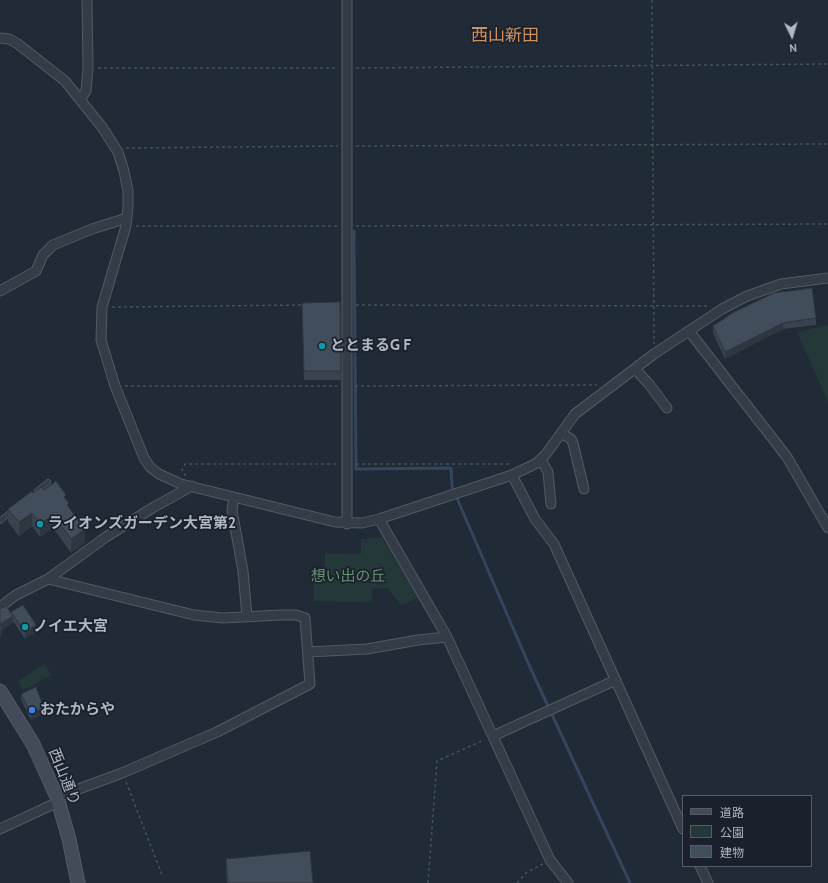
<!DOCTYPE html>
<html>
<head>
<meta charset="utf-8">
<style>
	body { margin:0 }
	#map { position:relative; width:828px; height:883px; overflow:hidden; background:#212a37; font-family:Cabin,"Noto Sans JP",sans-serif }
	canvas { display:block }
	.legend { position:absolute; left:682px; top:795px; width:130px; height:72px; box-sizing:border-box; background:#1a212c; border:1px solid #565d69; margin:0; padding:5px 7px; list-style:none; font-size:12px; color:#afb7c4 }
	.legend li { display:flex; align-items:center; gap:8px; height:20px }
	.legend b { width:20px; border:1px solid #565d69 }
	.north { position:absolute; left:772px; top:16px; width:40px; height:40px; -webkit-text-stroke:3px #1a212c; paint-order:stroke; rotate:175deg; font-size:11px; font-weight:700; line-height:16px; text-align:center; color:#afb7c4 }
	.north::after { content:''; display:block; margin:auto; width:14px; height:18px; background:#afb7c4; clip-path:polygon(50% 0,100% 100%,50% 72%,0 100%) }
</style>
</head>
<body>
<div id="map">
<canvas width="828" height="883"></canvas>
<ul class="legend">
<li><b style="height:5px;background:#434b5a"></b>道路</li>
<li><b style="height:11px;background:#243739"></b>公園</li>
<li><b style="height:11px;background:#424d5c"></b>建物</li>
</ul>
<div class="north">N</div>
</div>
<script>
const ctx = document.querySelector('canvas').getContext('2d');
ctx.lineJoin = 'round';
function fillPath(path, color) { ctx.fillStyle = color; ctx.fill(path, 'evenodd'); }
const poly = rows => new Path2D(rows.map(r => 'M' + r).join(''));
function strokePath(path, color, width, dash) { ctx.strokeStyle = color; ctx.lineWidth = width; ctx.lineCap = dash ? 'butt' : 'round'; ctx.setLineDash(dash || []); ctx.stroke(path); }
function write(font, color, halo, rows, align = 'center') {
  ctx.font = font + ' Cabin,"Noto Sans JP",sans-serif'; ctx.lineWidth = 3.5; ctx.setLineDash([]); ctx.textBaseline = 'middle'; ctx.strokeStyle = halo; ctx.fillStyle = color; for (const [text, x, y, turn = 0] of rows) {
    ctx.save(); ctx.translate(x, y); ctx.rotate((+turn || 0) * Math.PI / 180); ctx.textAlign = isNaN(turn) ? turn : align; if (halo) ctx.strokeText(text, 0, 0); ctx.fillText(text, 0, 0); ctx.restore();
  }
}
fillPath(poly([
	[828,325,828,402,797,332],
	[382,537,418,598,401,606,388,588,372,589,372,602,314,601,314,571,325,570,325,553,361,554,361,539],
	[44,664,52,675,23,690,18,681]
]), '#243739');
strokePath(poly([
	[354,231,356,469,451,468,452,486,462,510,529,665,630,883]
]), '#35455e', 3);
const lane = poly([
	[37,491,48,482],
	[0,521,12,511]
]);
const street = poly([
	[347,0,347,524],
	[0,38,9,39,18,44,65,81,102,127,118,152,124,171,128,191,128,207,126,226,102,307,101,340,115,386,144,458,150,467,159,474,181,484,335,522,362,523,379,519,512,475,537,463,546,454,575,414,654,354,722,309,747,296,781,284,828,278],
	[81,98,86,91,88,68,87,0],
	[0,291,36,271,43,255,53,245,92,229,127,218],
	[689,331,787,457,828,528],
	[635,369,649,384,667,408],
	[561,433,571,439,573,443,584,489],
	[541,460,548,472,551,504],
	[512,475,535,519,554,544,683,829],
	[234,498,232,510,243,571,247,616],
	[379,519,447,637,550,860,568,883],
	[48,579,194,615,223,618,281,615,296,615,305,618,310,684,217,732,122,773,57,797],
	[0,607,16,595,48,579,106,537,154,507,192,486],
	[308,652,367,649,418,640,447,637],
	[493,736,616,680],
	[0,829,58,802],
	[700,866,708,883]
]);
const secondary = poly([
	[0,691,33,744,57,797,69,839,78,883]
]);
strokePath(lane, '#525a65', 6);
strokePath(street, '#525a65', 11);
strokePath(secondary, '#525a65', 15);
strokePath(poly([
	[652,0,654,344],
	[98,68,338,68],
	[356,68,828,64],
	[356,146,828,144],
	[126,148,338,146],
	[136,226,338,226],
	[356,226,828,224],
	[356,305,710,306],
	[112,307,304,305],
	[125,386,337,386],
	[355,386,597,385],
	[356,464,512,464],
	[186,476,182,470,185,464,338,464],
	[126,782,162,875],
	[428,883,437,761,484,740],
	[517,883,527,872,543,864]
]), '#415356', 1.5, [3, 3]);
strokePath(lane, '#343c48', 4.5);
strokePath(street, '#343c48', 9);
strokePath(secondary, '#434b5a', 13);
fillPath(poly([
	[340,302,341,380,304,380,302,312],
	[816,318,816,325,783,329,725,359,713,333,713,326],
	[44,490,66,499,69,508,85,543,71,553,53,528,40,537,32,526,19,536,8,522,8,509,33,493],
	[6,606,11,614,11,612,36,632,25,639,13,621,13,623,2,630,2,635,0,637],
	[21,694,44,714,31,720,21,700],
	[226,859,313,883,227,883,226,872]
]), '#39424f');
fillPath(poly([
	[783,323,783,329,725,359,725,352],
	[32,513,32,526,19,536,19,522],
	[53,515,53,528,40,537,40,524],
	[85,529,85,543,71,553,71,539],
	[13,616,13,623,2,630,2,635,0,637,0,624],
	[36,625,36,632,25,639,25,632],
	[44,708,44,714,31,720,31,713]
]), '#2e3640');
const building = poly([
	[812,288,816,318,783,323,725,352,713,326,734,312,774,293,812,288],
	[340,302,341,371,304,371,302,303,340,302],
	[56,481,66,495,64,497,69,503,67,505,85,529,71,539,53,515,40,524,32,513,19,522,8,509,32,491,33,493,41,487,44,490,56,481],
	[23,605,36,625,25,632,11,612,23,605],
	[6,606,13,616,0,624,0,609,6,606],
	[0,625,2,629,0,630,0,625],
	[36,687,44,708,31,713,21,694,36,687],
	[310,851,313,883,228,883,226,859,310,851]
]);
fillPath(building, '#424d5c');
strokePath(building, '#2e3640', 1);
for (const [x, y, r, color] of [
	[322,346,4,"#0f9aa8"],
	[40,524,4,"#0f9aa8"],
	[25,627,4,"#0f9aa8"],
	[32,710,4,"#3f7fe0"]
]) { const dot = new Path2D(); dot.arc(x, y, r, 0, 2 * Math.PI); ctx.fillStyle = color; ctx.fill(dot); strokePath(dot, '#1a212c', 1.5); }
write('bold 15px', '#afb7c4', '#1a212c', [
	["ととまるG F",330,346],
	["ライオンズガーデン大宮第2",48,524],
	["ノイエ大宮",33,627],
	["おたからや",40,710]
], 'left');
write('15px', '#679472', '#1a212c', [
	["想い出の丘",348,577]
]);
write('15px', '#afb7c4', '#1a212c', [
	["西山通り",64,777,68]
]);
write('17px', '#cf915f', '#1a212c', [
	["西山新田",505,36]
]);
</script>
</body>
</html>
